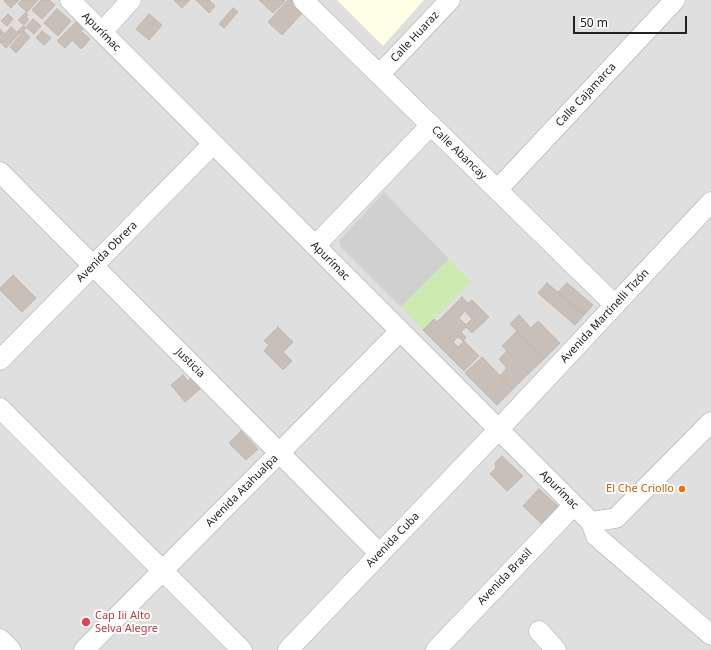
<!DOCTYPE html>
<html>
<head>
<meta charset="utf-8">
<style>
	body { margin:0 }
	#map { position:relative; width:711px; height:650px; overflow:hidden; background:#f2efe9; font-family:"Noto Sans",sans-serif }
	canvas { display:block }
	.scale { position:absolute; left:573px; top:16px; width:114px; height:18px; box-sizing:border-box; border:2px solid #222; border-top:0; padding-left:5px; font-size:12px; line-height:14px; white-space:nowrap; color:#222; -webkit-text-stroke:3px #fff; paint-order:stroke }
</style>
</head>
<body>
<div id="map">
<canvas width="711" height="650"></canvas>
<div class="scale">50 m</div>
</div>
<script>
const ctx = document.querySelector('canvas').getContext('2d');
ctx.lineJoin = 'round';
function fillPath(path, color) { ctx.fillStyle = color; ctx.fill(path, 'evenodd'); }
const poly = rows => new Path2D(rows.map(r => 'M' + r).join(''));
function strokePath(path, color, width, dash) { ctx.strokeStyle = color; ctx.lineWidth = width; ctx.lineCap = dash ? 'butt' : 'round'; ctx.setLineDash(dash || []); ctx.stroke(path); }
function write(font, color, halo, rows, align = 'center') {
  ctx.font = font + ' "Noto Sans",sans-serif'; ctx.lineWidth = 4; ctx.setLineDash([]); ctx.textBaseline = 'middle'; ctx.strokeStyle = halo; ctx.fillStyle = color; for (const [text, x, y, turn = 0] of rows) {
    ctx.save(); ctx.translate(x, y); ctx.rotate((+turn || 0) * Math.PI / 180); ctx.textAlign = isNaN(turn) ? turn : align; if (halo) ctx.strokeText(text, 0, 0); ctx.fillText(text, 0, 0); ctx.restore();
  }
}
fillPath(poly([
	[0,0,711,0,711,650,0,650]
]), '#e0dfdf');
fillPath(poly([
	[337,0,424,0,383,46]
]), '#ffffe5');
fillPath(poly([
	[384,192,449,259,401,307,341,247,339,241]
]), '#d0d0d0');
fillPath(poly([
	[449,259,471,282,423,330,401,307]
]), '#cdebb0');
const building = poly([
	[5,0,19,0,11,8,4,1,5,0],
	[22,0,38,0,27,12,18,4,22,0],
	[41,0,49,0,55,5,42,19,32,10,41,0],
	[174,0,190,0,182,8,174,0],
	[196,0,209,0,215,6,209,13,196,0],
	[259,0,284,0,285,1,273,13,259,0],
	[288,0,291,0,304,11,282,35,268,22,288,0],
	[233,8,238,12,224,28,219,24,233,8],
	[57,9,71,21,58,36,44,23,57,9],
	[26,12,28,15,26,17,29,20,24,25,18,20,26,12],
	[8,14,13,19,7,26,1,21,8,14],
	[149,14,162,25,149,40,136,29,149,14],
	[33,19,41,26,34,34,26,27,33,19],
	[76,22,83,29,65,48,57,41,76,22],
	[23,26,26,28,20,34,17,32,23,26],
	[11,27,19,34,6,48,0,42,0,39,11,27],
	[0,29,4,33,0,37,0,29],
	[24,31,30,37,16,53,10,47,24,31],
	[42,31,51,38,44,45,36,38,42,31],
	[82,32,90,39,81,49,73,41,82,32],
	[13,275,36,298,22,312,0,290,0,288,13,275],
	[547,283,584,315,575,325,538,293,547,283],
	[567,283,593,305,584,315,558,292,567,283],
	[462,297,468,303,472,300,489,317,472,333,466,327,461,332,466,338,463,341,458,337,453,342,458,347,449,356,423,330,434,319,437,322,462,297],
	[465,311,472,319,466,325,459,318,465,311],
	[519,315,531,328,538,321,560,343,544,359,510,324,519,315],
	[278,327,293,342,283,352,292,361,283,370,264,351,269,345,264,341,278,327],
	[517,331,544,359,529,373,502,346,517,331],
	[464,341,479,356,464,371,449,356,464,341],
	[507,351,529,373,513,389,500,376,507,368,499,359,507,351],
	[482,357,513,389,497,405,465,373,482,357],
	[183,375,188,381,193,376,202,387,185,402,171,385,183,375],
	[241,431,258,449,246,460,229,443,241,431],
	[502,456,523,476,507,491,490,474,496,468,495,463,502,456],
	[539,489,558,506,542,524,523,506,539,489]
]);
fillPath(building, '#c7bfb8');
strokePath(building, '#c4b6ab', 1);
const minor = poly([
	[70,0,574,505,591,522,596,536,711,635],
	[303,0,615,305],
	[102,32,131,0],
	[379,75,450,0],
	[0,172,380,554],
	[497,190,675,0],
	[315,246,431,125],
	[0,360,213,144],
	[0,408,242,650],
	[591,522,616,518,711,422],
	[539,631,556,650],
	[0,639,11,650],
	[84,650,400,331],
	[288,650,499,429,711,202],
	[436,650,574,505]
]);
strokePath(minor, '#a9a9a9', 21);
strokePath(minor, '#fff', 20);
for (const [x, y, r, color] of [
	[682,489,4,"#e8710a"],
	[86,622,5,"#e0444e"]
]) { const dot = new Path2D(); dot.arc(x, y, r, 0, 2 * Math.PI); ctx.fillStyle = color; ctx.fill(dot); strokePath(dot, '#fff', 1.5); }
write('11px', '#222', '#fff', [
	["Apurímac",101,32,45],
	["Calle Huaraz",415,37,-47],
	["Calle Cajamarca",586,95,-47],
	["Calle Abancay",459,153,44],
	["Avenida Obrera",107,252,-45],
	["Apurímac",330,261,45],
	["Avenida Martinelli Tizón",605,316,-47],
	["Justicia",190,363,45],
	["Apurímac",559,490,45],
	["Avenida Atahualpa",242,491,-45],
	["Avenida Cuba",393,540,-46],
	["Avenida Brasil",505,577,-46]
]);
write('11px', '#c56008', '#fff', [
	["El Che Criollo",674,489]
], 'right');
write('11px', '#be3a42', '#fff', [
	["Cap Iii Alto",95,616],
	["Selva Alegre",95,629]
], 'left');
</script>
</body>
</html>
